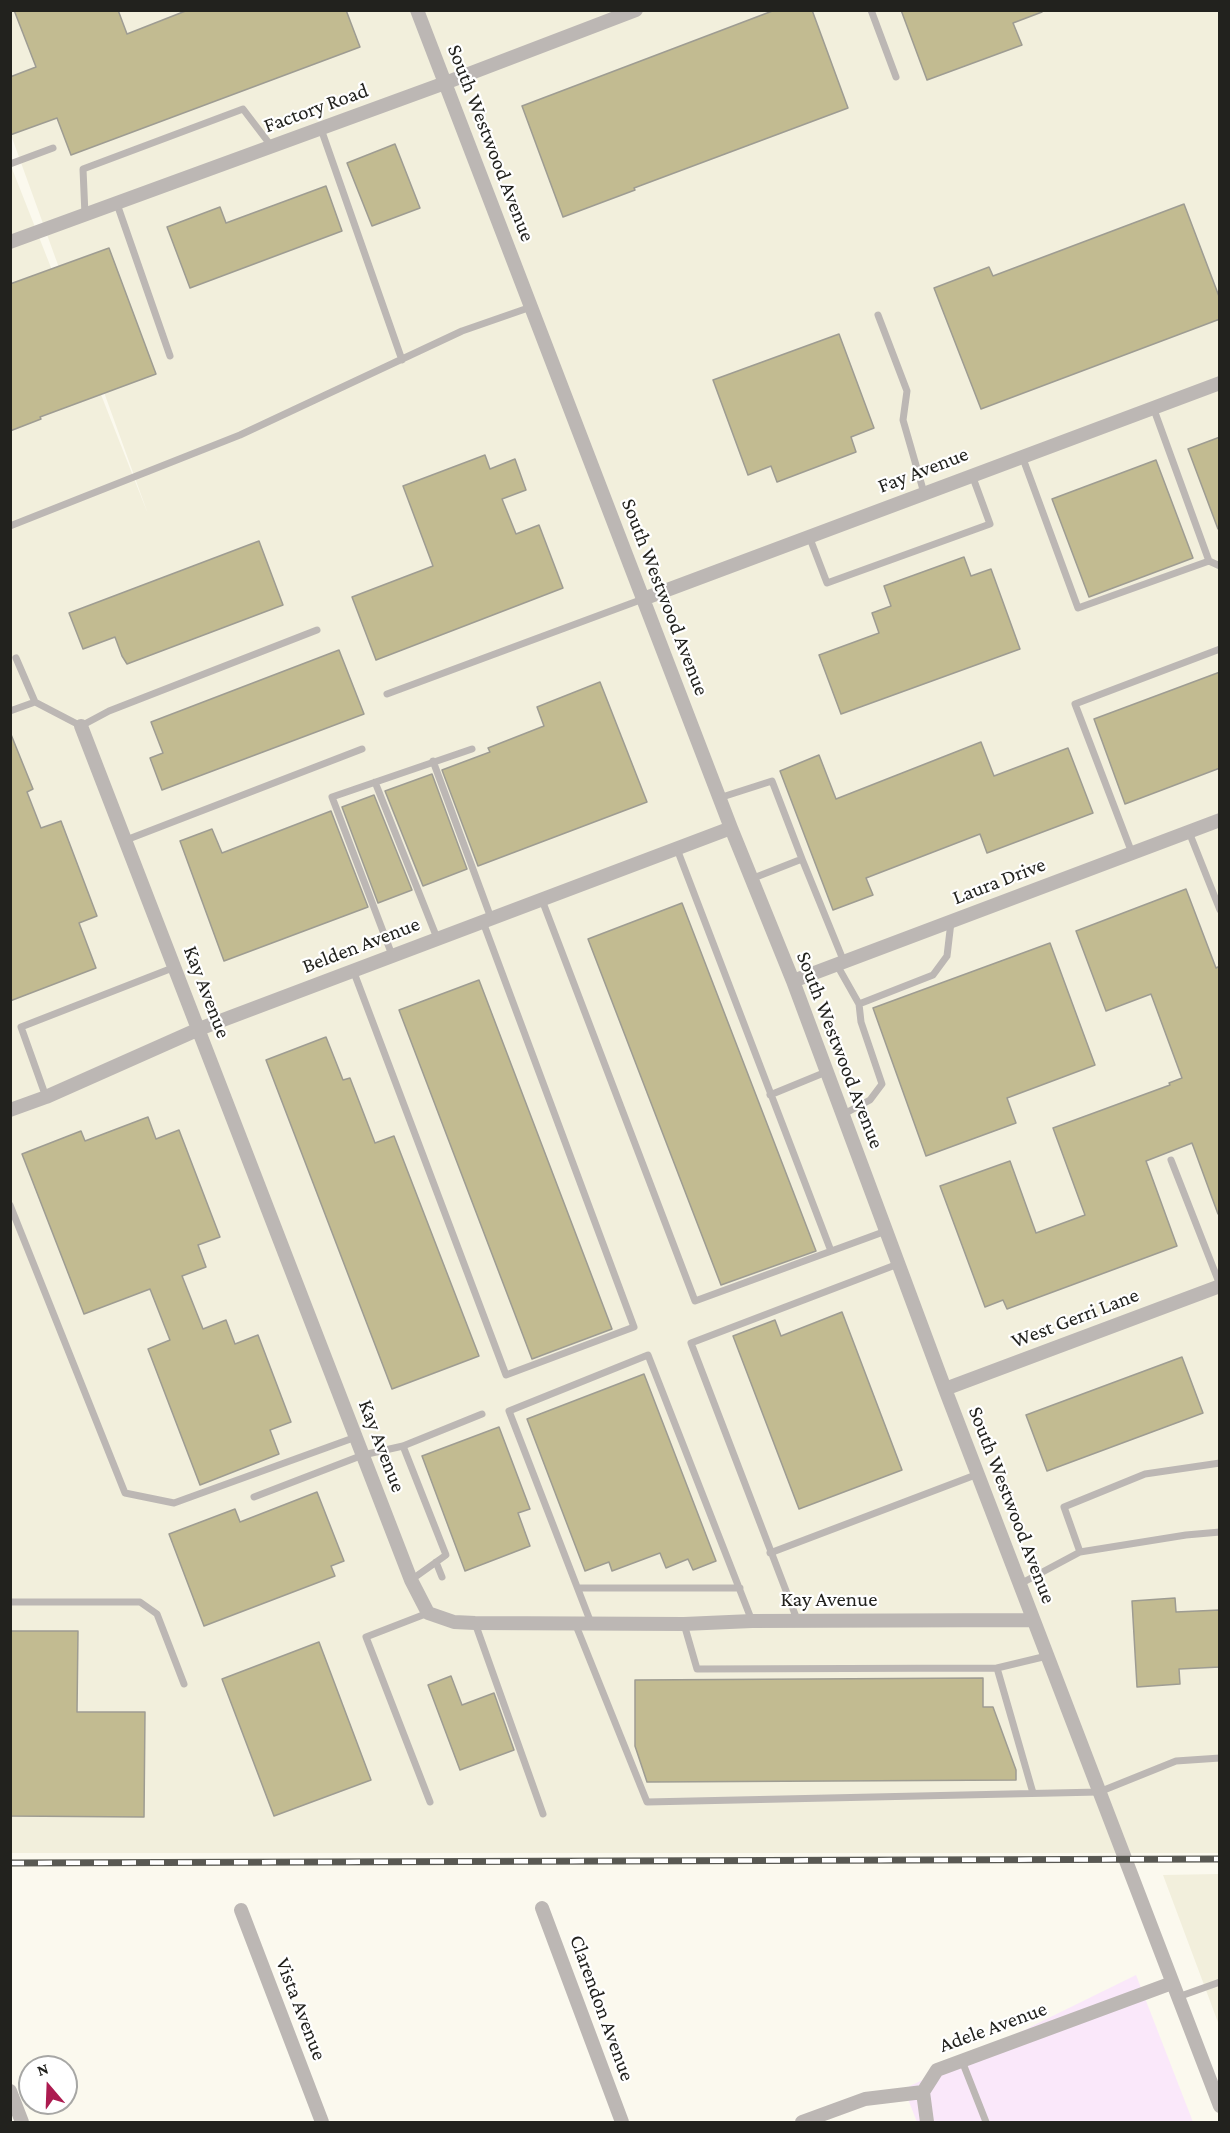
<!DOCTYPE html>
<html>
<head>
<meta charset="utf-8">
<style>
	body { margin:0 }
	#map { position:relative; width:1230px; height:2133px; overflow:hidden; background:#fbf9ee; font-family:"Crimson Pro",serif }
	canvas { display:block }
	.frame { position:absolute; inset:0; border:12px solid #22221e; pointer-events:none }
	.north { position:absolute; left:18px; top:2055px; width:60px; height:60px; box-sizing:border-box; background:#fff; border:2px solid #a7a7a5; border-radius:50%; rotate:341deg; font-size:16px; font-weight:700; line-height:24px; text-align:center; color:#22221e }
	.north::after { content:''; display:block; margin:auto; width:21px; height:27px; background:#ac1b50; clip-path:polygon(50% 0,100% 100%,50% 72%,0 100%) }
</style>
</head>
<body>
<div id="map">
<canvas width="1230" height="2133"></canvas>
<div class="frame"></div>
<div class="north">N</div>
</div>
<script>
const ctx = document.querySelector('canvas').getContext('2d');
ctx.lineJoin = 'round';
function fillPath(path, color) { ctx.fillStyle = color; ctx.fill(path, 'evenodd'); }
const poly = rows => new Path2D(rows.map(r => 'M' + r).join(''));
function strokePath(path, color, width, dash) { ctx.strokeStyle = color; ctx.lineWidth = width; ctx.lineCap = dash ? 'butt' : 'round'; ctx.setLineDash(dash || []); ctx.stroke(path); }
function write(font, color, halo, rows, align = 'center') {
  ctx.font = font + ' "Crimson Pro",serif'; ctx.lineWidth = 4.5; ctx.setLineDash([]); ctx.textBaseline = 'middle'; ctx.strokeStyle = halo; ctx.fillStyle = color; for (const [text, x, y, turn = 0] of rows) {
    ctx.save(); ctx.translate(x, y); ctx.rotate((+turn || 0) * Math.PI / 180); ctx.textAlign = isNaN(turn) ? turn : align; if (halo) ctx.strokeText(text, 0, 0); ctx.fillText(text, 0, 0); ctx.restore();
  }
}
fillPath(poly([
	[1136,1975,1193,2122,917,2122,904,2089]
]), '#fae8fa');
fillPath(poly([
	[11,11,1219,11,1219,1853,11,1853,11,166,148,514,11,135],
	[1219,1874,1219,2025,1163,1875]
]), '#f2efdc');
const building = poly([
	[14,10,118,10,127,34,188,10,346,10,360,47,71,155,57,118,10,135,10,77,36,67,14,10],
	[775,10,812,10,848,108,634,188,635,190,563,217,522,106,775,10],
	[901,10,1042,10,1042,12,1013,23,1022,45,927,80,901,10],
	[395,144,420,208,372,226,347,163,395,144],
	[326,186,342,231,190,288,167,227,220,207,226,223,326,186],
	[1184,204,1220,299,1220,319,981,409,934,288,989,267,993,276,1184,204],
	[109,248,156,374,40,417,41,419,10,431,10,284,109,248],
	[839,334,874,428,851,437,856,452,777,482,771,466,748,475,713,380,839,334],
	[1220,437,1220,529,1218,529,1188,449,1220,437],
	[485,455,490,469,515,459,526,490,502,499,516,534,539,525,563,588,376,660,352,597,433,566,403,486,485,455],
	[1156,460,1193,558,1089,597,1052,499,1156,460],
	[259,541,283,605,127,664,122,656,115,637,83,649,69,613,259,541],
	[964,557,971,576,991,569,1020,649,841,714,819,655,879,633,872,613,891,606,884,586,964,557],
	[339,650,364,714,162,790,150,758,163,753,151,722,339,650],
	[1220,672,1220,768,1125,804,1094,719,1220,672],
	[600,682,647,802,478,866,442,770,490,752,488,748,544,726,537,707,600,682],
	[10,732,33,789,27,792,41,828,61,821,97,916,79,923,96,968,10,1001,10,732],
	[981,742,994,776,1068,748,1093,813,987,853,980,834,866,878,873,895,833,910,780,771,819,755,836,799,981,742],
	[432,774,467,869,423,886,385,791,432,774],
	[374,795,412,890,378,903,342,807,374,795],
	[331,811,368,907,224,961,180,841,212,829,222,853,331,811],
	[1186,889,1216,968,1220,966,1220,1213,1218,1214,1192,1143,1146,1161,1177,1246,1007,1309,1003,1300,985,1307,940,1186,1010,1161,1036,1233,1085,1215,1053,1128,1170,1085,1169,1083,1182,1078,1151,994,1106,1011,1076,931,1186,889],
	[682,903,816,1251,721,1285,588,939,682,903],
	[1050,943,1095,1065,1007,1098,1016,1123,926,1156,873,1008,1050,943],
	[479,980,612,1329,532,1359,399,1010,479,980],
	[326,1037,343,1080,350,1078,375,1143,394,1136,479,1356,392,1389,266,1060,326,1037],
	[148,1117,156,1139,179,1130,220,1237,198,1245,206,1267,182,1276,203,1329,226,1320,235,1344,258,1335,291,1422,270,1430,279,1454,200,1485,148,1349,170,1340,150,1289,84,1314,22,1154,81,1131,85,1141,148,1117],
	[842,1312,902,1470,799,1509,733,1336,775,1320,781,1336,842,1312],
	[1182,1357,1203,1413,1047,1471,1026,1415,1182,1357],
	[644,1374,716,1561,693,1570,688,1559,666,1568,660,1553,612,1571,609,1562,585,1571,527,1419,644,1374],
	[499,1427,530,1509,518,1513,530,1546,465,1571,422,1456,499,1427],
	[317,1492,344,1561,331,1566,335,1576,204,1626,169,1534,235,1509,240,1522,317,1492],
	[1175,1598,1176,1612,1220,1610,1220,1667,1179,1669,1180,1684,1137,1687,1132,1601,1175,1598],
	[10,1631,78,1631,77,1712,145,1712,144,1817,10,1816,10,1631],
	[319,1642,371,1780,274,1816,222,1679,319,1642],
	[451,1676,462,1705,494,1693,514,1750,460,1770,428,1685,451,1676],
	[983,1678,983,1707,993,1707,1016,1770,1016,1780,647,1782,635,1746,635,1680,983,1678]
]);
fillPath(building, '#c2bb91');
strokePath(building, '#9e9c92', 1.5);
strokePath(poly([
	[871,10,896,77],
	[321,129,402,360],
	[10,164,53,148],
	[117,204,170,356],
	[85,215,83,169,243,109,272,147],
	[878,315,907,391,903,420,924,493],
	[1022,456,1078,608,1209,561,1153,407],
	[10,526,240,435,462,331,531,307],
	[809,536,827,583,990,524,972,475],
	[1209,561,1220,566],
	[16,658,35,702,81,726,109,711,317,630],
	[387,694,643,599],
	[10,711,35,702],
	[433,761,491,918],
	[375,782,437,938],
	[719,798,772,781,802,859,751,879],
	[1189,832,1220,910],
	[126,840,362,749],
	[677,849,831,1251],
	[1132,853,1075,704,1220,649],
	[802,859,844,962],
	[542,900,695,1301,886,1231],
	[392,955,332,797,472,749],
	[837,965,859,1004,861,1022,882,1084,870,1100,842,1115],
	[353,970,506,1375,634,1327,483,922],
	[859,1004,933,975,947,956,951,922],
	[770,1095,826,1072],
	[46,1097,21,1027,175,967],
	[1171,1160,1220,1285],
	[10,1205,125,1493,174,1503,356,1437],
	[403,1446,446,1555,411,1580],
	[254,1497,363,1455,403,1446,482,1414],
	[1080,1552,1186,1535,1220,1532],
	[770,1553,978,1474],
	[436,1562,442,1577],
	[1020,1584,1080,1552,1064,1507,1145,1474,1220,1463],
	[578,1588,740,1588],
	[10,1602,140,1602,157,1614,184,1684],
	[428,1613,366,1637,430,1802],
	[798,1622,691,1343,898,1264],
	[475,1623,543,1814],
	[575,1623,647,1802,1099,1792,1176,1761,1220,1758],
	[591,1623,509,1411,648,1355,752,1621],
	[684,1624,697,1669,997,1668,1033,1793],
	[997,1668,1047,1656],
	[1178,1997,1220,1982],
	[962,2061,986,2122]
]), '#bcb7b4', 7);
strokePath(poly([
	[417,10,731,828,793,981,945,1389,1220,2106],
	[10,242,445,83,636,10],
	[643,599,1220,383],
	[81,726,411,1580,428,1613,454,1622,475,1623,684,1624,752,1621,1033,1620],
	[793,981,1220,820],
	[10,1110,46,1097,199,1029,731,828],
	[945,1389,1220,1286],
	[542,1908,622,2122],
	[241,1910,322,2122],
	[10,2091,22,2122],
	[923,2092,927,2122],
	[802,2122,865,2099,923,2092,937,2070,1172,1983]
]), '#bcb7b4', 14);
const rail = poly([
	[10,1863,1220,1859]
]);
strokePath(rail, '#595953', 7);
strokePath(rail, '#fff', 4.5, [14]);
write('21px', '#22221e', '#fff', [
	["Factory Road",316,108,-20],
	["South Westwood Avenue",491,143,69],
	["Fay Avenue",923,470,-21],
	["South Westwood Avenue",665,597,69],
	["Laura Drive",999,881,-21],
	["Belden Avenue",361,945,-21],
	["Kay Avenue",207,992,69],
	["South Westwood Avenue",840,1050,69],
	["West Gerri Lane",1075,1318,-21],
	["Kay Avenue",382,1446,69],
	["South Westwood Avenue",1012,1505,69],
	["Kay Avenue",829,1600],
	["Clarendon Avenue",602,2008,70],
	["Vista Avenue",301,2009,69],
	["Adele Avenue",993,2027,-20]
]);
</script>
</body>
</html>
